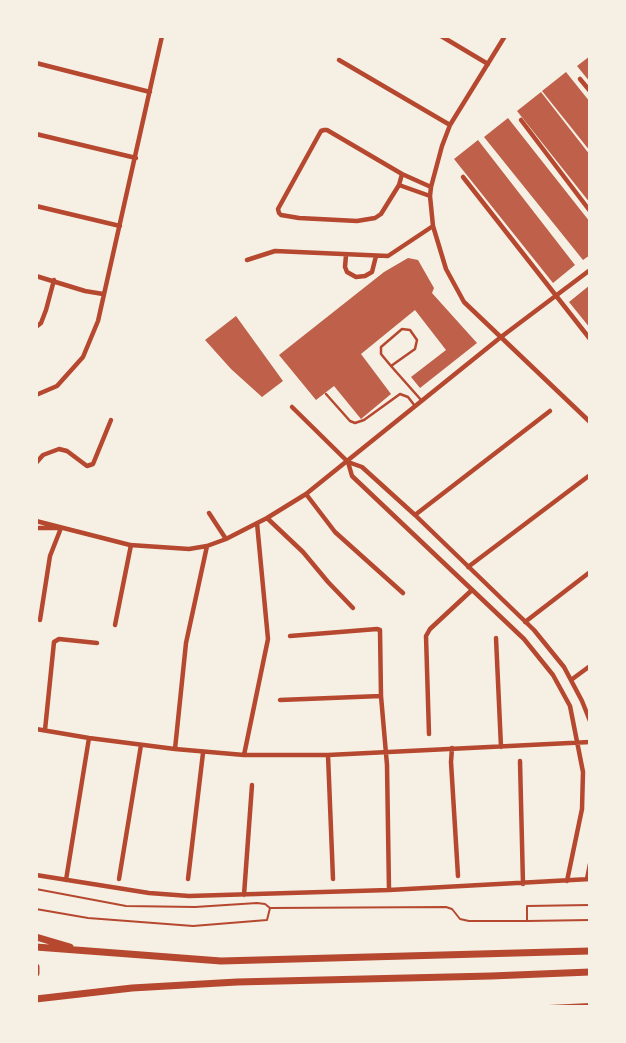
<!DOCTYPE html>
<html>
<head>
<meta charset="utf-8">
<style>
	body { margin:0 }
	#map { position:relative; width:626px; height:1043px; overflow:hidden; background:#f6efe4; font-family:Literata,serif }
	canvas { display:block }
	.frame { position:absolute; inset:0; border:38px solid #f6efe4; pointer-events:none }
</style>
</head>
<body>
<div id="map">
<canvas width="626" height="1043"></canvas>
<div class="frame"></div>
</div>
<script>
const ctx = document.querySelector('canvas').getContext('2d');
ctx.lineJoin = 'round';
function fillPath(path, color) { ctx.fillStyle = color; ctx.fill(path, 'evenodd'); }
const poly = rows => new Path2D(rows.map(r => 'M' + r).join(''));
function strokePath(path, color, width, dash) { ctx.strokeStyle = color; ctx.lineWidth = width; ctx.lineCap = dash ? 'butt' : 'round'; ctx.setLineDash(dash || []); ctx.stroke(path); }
fillPath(poly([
	[590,56,590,82,577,66],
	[566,72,590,102,590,151,542,91],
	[541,92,590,155,590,203,517,111],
	[508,118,590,222,590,255,583,260,484,137],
	[478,140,575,265,553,283,454,159],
	[408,258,418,260,434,288,432,293,477,343,420,388,411,377,446,350,415,310,361,354,391,394,361,419,334,386,316,400,279,355,384,272],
	[590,285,590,328,569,302],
	[236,316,283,381,262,397,231,369,205,340]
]), '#bf614a');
strokePath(poly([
	[36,889,126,906,195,907,257,903,265,904,270,908,446,907,452,909,460,919,469,921,527,921],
	[590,905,527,906,527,921,590,920],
	[36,909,88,918,193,926,267,920,270,908],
	[148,1007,155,1007],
	[528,1007,590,1004]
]), '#b5482f', 2);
strokePath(poly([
	[391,366,381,354,381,347,402,329,410,330,417,340,415,349,391,366,422,401],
	[326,394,350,421,355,423,364,420,400,394,408,397,415,406]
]), '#b5482f', 2.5);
strokePath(poly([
	[441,36,488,64],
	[505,36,450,125,442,146,431,187,430,196,433,226,446,269,464,302,590,422],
	[339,60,450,125],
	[36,63,150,92],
	[580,79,590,91],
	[521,120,590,211],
	[36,134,136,158],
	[402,174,399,185,381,214,375,218,357,221,299,218,281,215,279,213,278,209,321,131,324,130,327,130,402,174,431,187],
	[463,177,590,339],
	[399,185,430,196],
	[36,206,120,226],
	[346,255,345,267,347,272,356,277,365,276,372,272,376,256],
	[247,260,275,251,388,256,433,226],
	[36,276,85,291,103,294],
	[36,327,41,323,46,310,54,280],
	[36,395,57,386,83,357,98,321,162,36],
	[292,407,348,462,352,476,524,639,553,675,570,706,583,772,582,809,567,881],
	[348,462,362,467,415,515,534,630,564,667,582,701,590,721],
	[36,463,43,455,59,449,67,451,87,466,93,464,111,420],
	[306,494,335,532,403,593],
	[209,513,226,539],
	[415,515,550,411],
	[267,518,303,552,328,582,353,608],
	[36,521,130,545,189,549,207,546,226,539,267,518,306,494,501,337,590,270],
	[36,528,57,528],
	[468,567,590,475],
	[40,620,50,556,61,528],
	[525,622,590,572],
	[115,625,131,545],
	[290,636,377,629,380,630,381,696,387,765,389,890],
	[496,638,501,747],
	[571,680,590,666],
	[280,700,381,696],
	[36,729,89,738,175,749,244,755,328,755,590,742],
	[45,730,54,642,59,639,97,643],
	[429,734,426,636,430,629,472,590],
	[452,748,451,762,458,876],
	[175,749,186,643,207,546],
	[244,755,268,639,257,523],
	[328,755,333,879],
	[520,761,523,884],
	[36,875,149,893,189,896,389,890,590,879],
	[119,879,141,745],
	[188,879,203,753],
	[587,879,590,864],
	[66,880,89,738],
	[244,895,252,785]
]), '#b5482f', 4.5);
strokePath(poly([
	[36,937,70,947],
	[36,947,221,961,590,951],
	[36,967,36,973],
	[36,999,132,988,237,982,491,976,590,972]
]), '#b5482f', 7);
</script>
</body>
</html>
